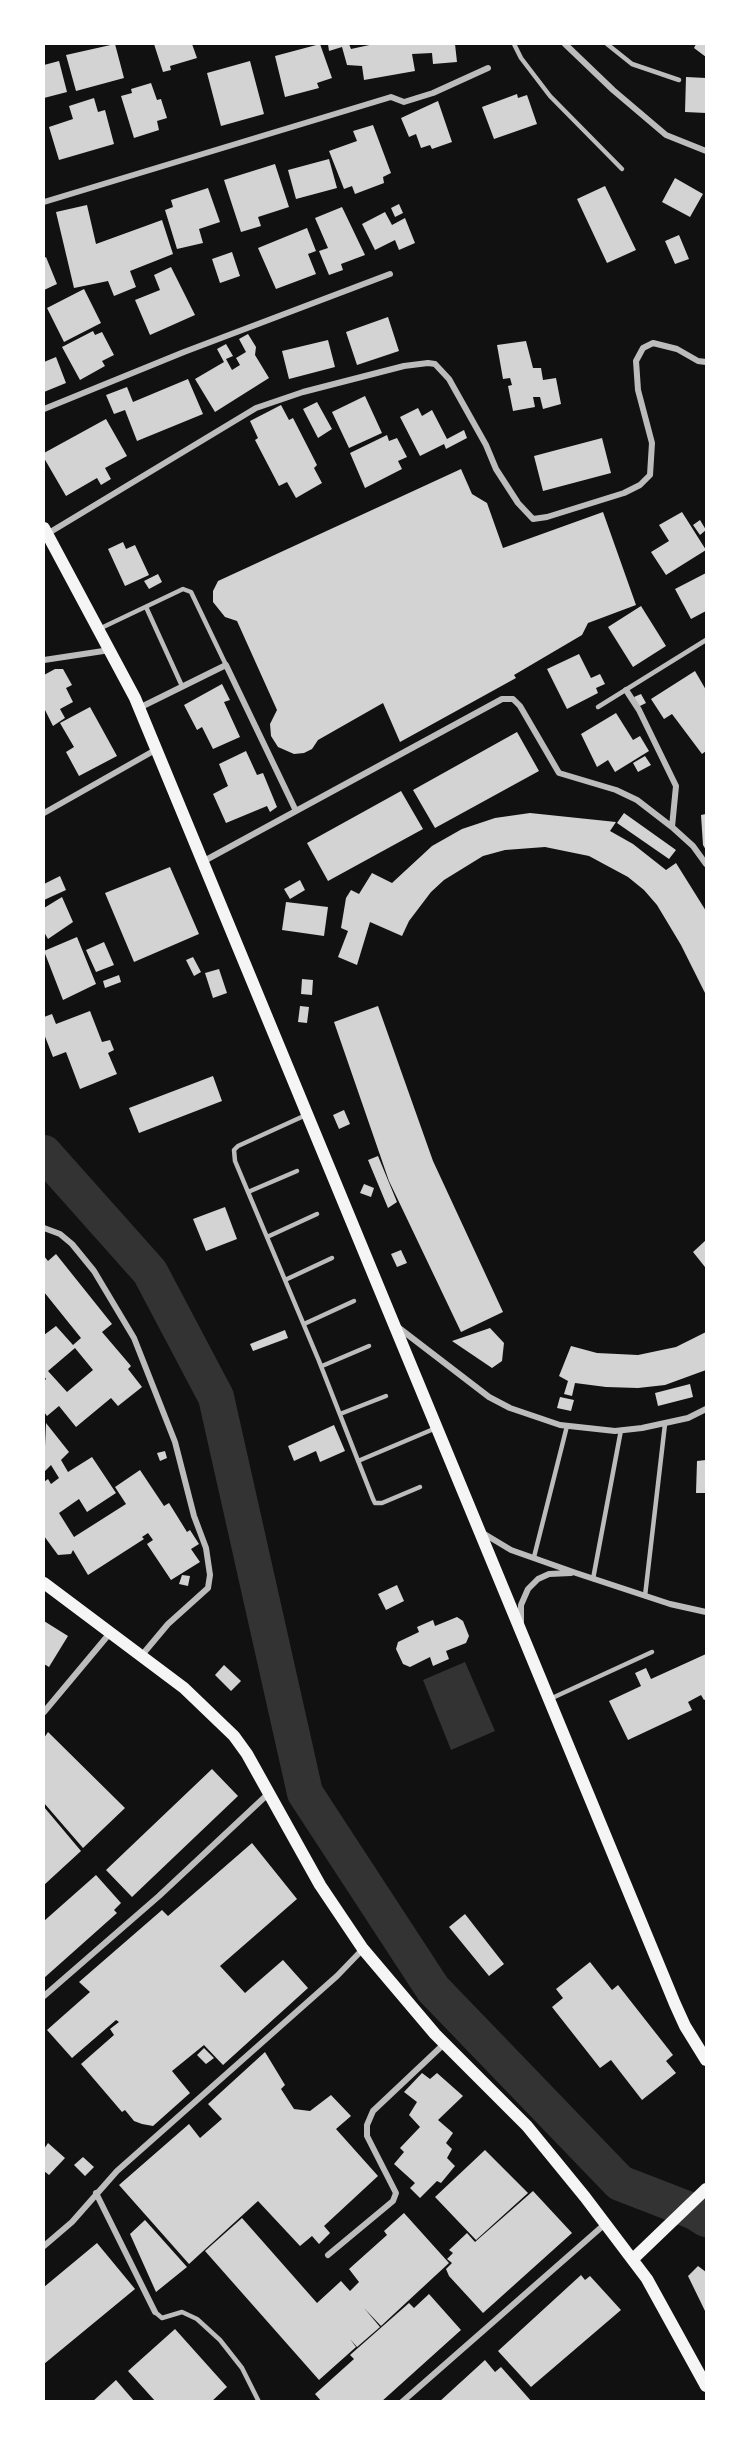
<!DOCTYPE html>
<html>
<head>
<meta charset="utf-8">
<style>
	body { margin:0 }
	#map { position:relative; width:750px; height:2445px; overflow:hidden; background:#111; font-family:Manrope,sans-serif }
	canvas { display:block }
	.frame { position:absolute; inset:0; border:45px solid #fff; pointer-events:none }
</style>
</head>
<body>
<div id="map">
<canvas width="750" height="2445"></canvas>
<div class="frame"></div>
</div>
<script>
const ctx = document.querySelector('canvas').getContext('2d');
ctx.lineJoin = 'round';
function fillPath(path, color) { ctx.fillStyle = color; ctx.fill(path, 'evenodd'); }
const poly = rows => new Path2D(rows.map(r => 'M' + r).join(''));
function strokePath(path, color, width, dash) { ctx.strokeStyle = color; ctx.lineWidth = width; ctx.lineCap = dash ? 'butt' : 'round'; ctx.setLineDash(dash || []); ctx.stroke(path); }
fillPath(poly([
	[465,1662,495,1731,451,1750,423,1680]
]), '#333');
strokePath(poly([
	[44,1153,150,1272,216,1397,305,1793,433,1989,620,2183,695,2212,706,2219]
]), '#333', 36);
fillPath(poly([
	[115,44,124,78,76,91,66,55],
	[154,44,192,44,197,58,170,66,171,70,163,72],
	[320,44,332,78,317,83,319,88,285,97,275,56],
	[328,44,349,44,351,49,374,44,455,44,457,62,433,64,432,53,412,54,415,71,364,80,362,66,347,65,342,47,329,51],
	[696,44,706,44,706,57,694,48],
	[59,61,67,92,44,98,44,65],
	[250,61,264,114,221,126,207,73],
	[686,77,706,78,706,113,685,112],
	[151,83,157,100,161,99,167,118,157,121,159,130,134,138,121,96,132,93,131,89],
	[517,94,518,98,527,95,537,124,494,139,482,107],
	[94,98,98,112,105,110,114,144,59,160,49,127,73,119,69,106],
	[438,101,452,142,432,149,430,145,421,148,416,134,409,137,401,118],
	[373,125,391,173,383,177,384,183,355,194,352,186,344,189,329,151,357,141,353,131],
	[329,159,337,188,296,199,288,170],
	[275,164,289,207,258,217,261,226,241,232,224,180],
	[675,178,703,194,690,217,662,202],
	[605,186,636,250,607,263,577,199],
	[208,188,220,222,199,229,203,243,177,249,165,210,173,207,171,200],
	[399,204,403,213,395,217,391,208],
	[87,205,96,244,162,220,173,254,130,271,136,287,114,296,108,281,74,288,56,212],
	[342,207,365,255,341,264,343,270,329,275,319,251,328,248,315,218],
	[385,212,392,225,405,218,415,243,399,250,395,240,375,250,362,224],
	[307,228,316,251,308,254,316,274,276,289,258,248],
	[679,235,689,259,675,264,665,241],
	[232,252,240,276,220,283,212,259],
	[46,257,57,284,44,290,44,258],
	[171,267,195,315,150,335,135,300,160,290,154,275],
	[84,289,101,323,64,342,47,308],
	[388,317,399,351,357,365,346,332],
	[93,331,95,335,102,332,114,355,102,361,105,366,80,380,62,347],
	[248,334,256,347,255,355,269,378,215,412,195,379,224,362,217,349,226,344,233,356,226,359,232,370,240,365,236,358,246,352,239,339],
	[328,340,335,367,289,379,282,351],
	[526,341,533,368,541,368,543,380,556,378,561,404,543,409,540,397,533,397,535,407,513,411,508,386,512,385,510,378,503,379,497,345],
	[56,357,66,383,44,392,44,362],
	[188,379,203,414,137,441,125,410,114,414,106,395,127,387,133,402],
	[365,396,382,433,349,448,332,412],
	[317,402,332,429,318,438,303,409],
	[281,405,289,420,293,418,317,465,314,468,322,483,296,498,287,482,279,486,255,440,258,438,250,421],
	[418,408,422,416,432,410,447,439,464,430,467,438,446,449,444,444,420,456,400,417],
	[106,419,127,456,105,468,111,479,101,485,97,478,66,496,44,458,44,453],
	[387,435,389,441,397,438,407,457,398,461,402,469,365,488,350,453],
	[602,438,611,473,543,491,534,456],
	[461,469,472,494,487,503,503,548,603,512,636,605,588,623,582,635,514,675,516,678,400,742,383,703,318,740,312,749,304,753,294,754,278,747,271,736,270,724,277,710,237,621,225,617,213,602,213,591,218,581],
	[682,512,706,550,666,575,651,552,669,541,659,525],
	[700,520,706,530,700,535,693,525],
	[123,542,126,549,135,545,149,575,125,586,108,549],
	[706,573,706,611,691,619,675,589],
	[158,574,162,582,149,589,144,581],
	[641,606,666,646,633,667,608,627],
	[579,654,591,678,600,674,605,684,596,688,598,693,567,709,547,669],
	[55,669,63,669,72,685,66,688,73,702,60,709,65,718,53,726,44,708,44,675],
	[695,671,706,690,706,751,702,754,672,714,664,719,651,699],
	[222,684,230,700,224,702,240,737,213,749,202,727,197,730,184,705],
	[641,694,646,703,638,707,634,697],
	[90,707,117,756,79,776,66,752,74,747,60,723],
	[616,713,633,740,640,736,649,751,615,772,608,760,597,767,581,734],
	[517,732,539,771,435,828,413,790],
	[246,751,257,775,263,773,277,807,270,812,267,806,226,823,213,794,228,786,219,764],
	[645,756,651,765,638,772,633,763],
	[401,791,423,829,328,881,307,843],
	[530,813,616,822,610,831,633,844,666,870,676,863,706,911,706,995,681,945,657,905,644,890,628,877,589,856,545,847,505,850,483,856,444,880,431,892,409,921,402,936,370,922,357,965,338,957,348,931,341,928,346,898,351,890,359,894,372,873,392,883,432,846,462,829,495,818],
	[624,813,676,850,669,859,617,823],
	[706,814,706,850,703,845,701,815],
	[170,867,199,934,134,962,105,893],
	[60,876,66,890,44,900,44,884],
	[300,880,305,890,290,899,284,889],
	[62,897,73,922,48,939,44,932,44,908],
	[286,902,328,907,324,936,282,930],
	[77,937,96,984,63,1000,44,951],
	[104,942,114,965,96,972,86,950],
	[193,957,201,972,194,976,186,960],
	[219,969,227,993,213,998,205,973],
	[119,975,121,982,105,988,103,981],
	[302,979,313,980,312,995,301,994],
	[300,1006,309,1007,307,1023,298,1022],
	[378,1006,433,1161,503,1312,461,1332,389,1181,334,1022],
	[90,1011,102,1042,110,1040,114,1050,108,1053,117,1074,80,1089,66,1052,53,1057,44,1034,44,1017,52,1014,56,1024],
	[213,1076,222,1101,139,1133,129,1108],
	[344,1110,350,1124,339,1129,333,1115],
	[378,1156,397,1202,388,1208,368,1160],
	[364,1184,374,1188,371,1197,360,1193],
	[225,1207,237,1239,206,1251,193,1219],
	[706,1240,706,1265,705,1267,693,1252],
	[401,1250,407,1263,397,1267,391,1254],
	[56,1254,112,1324,102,1332,131,1366,128,1369,142,1387,118,1406,111,1398,76,1427,59,1406,47,1416,44,1412,44,1381,46,1379,44,1376,44,1335,56,1326,73,1345,81,1338,44,1292,44,1256,48,1261],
	[75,1348,93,1370,67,1392,48,1371],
	[490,1328,504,1343,502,1361,492,1368,452,1341],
	[285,1330,288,1338,253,1351,250,1344],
	[706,1332,706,1370,665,1385,638,1388,606,1387,575,1383,572,1396,564,1394,568,1381,559,1376,571,1346,597,1353,638,1355,676,1347],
	[690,1384,693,1397,658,1406,655,1393],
	[560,1397,574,1400,571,1411,557,1408],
	[46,1423,69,1452,61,1460,68,1472,92,1457,116,1493,87,1512,79,1499,59,1513,74,1537,126,1504,115,1487,140,1470,164,1506,169,1503,187,1532,190,1530,199,1544,191,1549,200,1562,171,1580,147,1544,153,1540,148,1533,142,1537,144,1539,88,1575,73,1550,71,1554,58,1555,44,1536,44,1482,48,1479,51,1484,59,1478,51,1465,45,1471,44,1469],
	[334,1425,345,1451,320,1462,316,1451,294,1461,288,1446],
	[165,1451,167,1458,160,1461,157,1453],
	[706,1460,706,1493,696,1493,697,1461],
	[182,1575,190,1576,188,1586,179,1584],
	[397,1585,404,1601,386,1610,378,1594],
	[457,1617,463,1621,469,1636,466,1643,446,1651,449,1659,433,1666,430,1657,410,1667,403,1664,396,1649,398,1642,419,1632,417,1627,433,1620,435,1626],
	[44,1621,68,1636,49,1667,44,1664],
	[706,1654,706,1699,704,1700,701,1695,688,1702,692,1710,628,1740,609,1701,641,1686,635,1673,646,1668,651,1679],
	[224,1665,241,1681,231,1691,215,1675],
	[48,1732,125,1808,83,1848,44,1803,44,1738],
	[212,1769,238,1796,132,1897,106,1870],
	[44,1807,81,1851,44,1885],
	[252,1843,297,1899,220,1966,245,1993,283,1960,308,1988,223,2065,204,2045,172,2071,190,2093,153,2126,142,2124,134,2121,125,2110,122,2112,81,2064,114,2035,110,2029,119,2022,116,2020,72,2058,47,2030,90,1992,79,1982,162,1910,168,1916],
	[96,1875,121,1903,114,1910,117,1913,44,1978,44,1921],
	[465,1914,504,1964,489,1976,449,1927],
	[590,1962,612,1990,618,1985,673,2055,666,2061,676,2073,642,2100,611,2060,600,2068,552,2007,563,1998,556,1989],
	[204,2048,214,2058,206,2064,197,2055],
	[265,2052,285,2085,281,2089,294,2109,310,2111,331,2095,351,2116,336,2129,378,2176,324,2226,330,2233,319,2244,312,2236,300,2246,258,2201,189,2264,119,2185,189,2124,200,2138,222,2119,208,2104],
	[422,2073,430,2079,437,2073,463,2096,438,2120,453,2133,446,2143,452,2149,447,2158,455,2166,441,2183,437,2181,420,2198,410,2188,415,2183,394,2164,404,2152,400,2148,420,2127,409,2115,417,2102,404,2092],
	[48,2143,65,2158,49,2175,44,2171,44,2149],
	[485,2150,528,2193,476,2240,435,2197],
	[83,2157,94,2167,85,2176,74,2165],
	[533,2191,572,2233,483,2313,449,2276,446,2269,452,2263,447,2259,453,2253,449,2250,467,2233,475,2242],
	[404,2213,449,2263,381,2326,364,2308,380,2327,357,2347,350,2339,356,2347,319,2380,205,2251,242,2218,317,2303,341,2281,350,2291,359,2282,349,2269,387,2235,384,2231],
	[145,2220,187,2267,156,2292,130,2234],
	[97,2243,135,2289,44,2364,44,2287],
	[698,2266,706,2272,706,2313,688,2276],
	[581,2275,585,2280,590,2276,621,2310,531,2387,498,2351],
	[429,2294,461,2330,381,2402,322,2402,315,2394,354,2359,350,2355,409,2303,414,2308],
	[175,2329,227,2387,211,2402,156,2402,128,2371],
	[485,2360,495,2372,501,2367,532,2402,439,2402],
	[116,2380,135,2402,92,2402]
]), '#d3d3d3');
strokePath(poly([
	[514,44,521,58,550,96,622,169],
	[607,44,632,64,679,80],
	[146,607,182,686],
	[99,629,183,589,191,592,226,665],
	[598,707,706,640],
	[306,1115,238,1146,234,1150,235,1161,319,1361,373,1499,375,1503,382,1503,420,1487],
	[248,1192,297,1171],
	[267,1237,317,1214],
	[285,1280,332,1258],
	[304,1324,354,1301],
	[322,1366,369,1346],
	[340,1414,386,1396],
	[358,1461,436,1428],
	[534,1557,567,1426],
	[593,1579,621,1430],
	[645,1596,665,1424],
	[550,1699,652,1652],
	[155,2312,162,2318,182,2312,197,2319,220,2340,242,2368,259,2402]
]), '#bcbcbc', 4.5);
strokePath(poly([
	[565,44,613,90,666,135,706,151],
	[44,202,391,97,404,102,433,93,488,68],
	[44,409,184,352,390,274],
	[47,534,256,408,303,392,404,366,428,363,435,364,449,379,486,445,496,469,518,503,533,519,547,517,624,493,640,485,650,475,652,443,638,390,636,361,643,348,653,343,677,349,698,361,706,362],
	[44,660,110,650],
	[626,690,639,710,676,786,672,827],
	[139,708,226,665,296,811],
	[44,813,157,749],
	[204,861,502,699,513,699,520,706,559,773,616,790,637,800,672,827,693,846,706,864],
	[44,1228,60,1234,72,1244,94,1271,134,1338,175,1442,194,1516,206,1548,210,1575,208,1588,168,1624,142,1655],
	[399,1328,489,1397,510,1408,560,1425,615,1431,642,1428,688,1418,706,1409],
	[481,1532,511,1550,576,1573,670,1604,706,1612],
	[521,1622,521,1605,528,1589,538,1579,549,1574,571,1573],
	[44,1712,110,1633],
	[44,1996,159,1896,268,1794],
	[96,2193,155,2312],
	[44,2246,72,2222,117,2171,337,1976,363,1949],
	[328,2255,393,2201,396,2193,367,2136,367,2125,373,2111,444,2044],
	[402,2402,605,2224]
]), '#bcbcbc', 6);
strokePath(poly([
	[44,528,135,698,675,2004,685,2026,706,2060],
	[44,1583,184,1688,234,1736,247,1754,320,1885,363,1949,435,2034,527,2126,585,2197,647,2279,706,2386],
	[633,2259,706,2189]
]), '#f5f5f5', 12);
</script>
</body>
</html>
